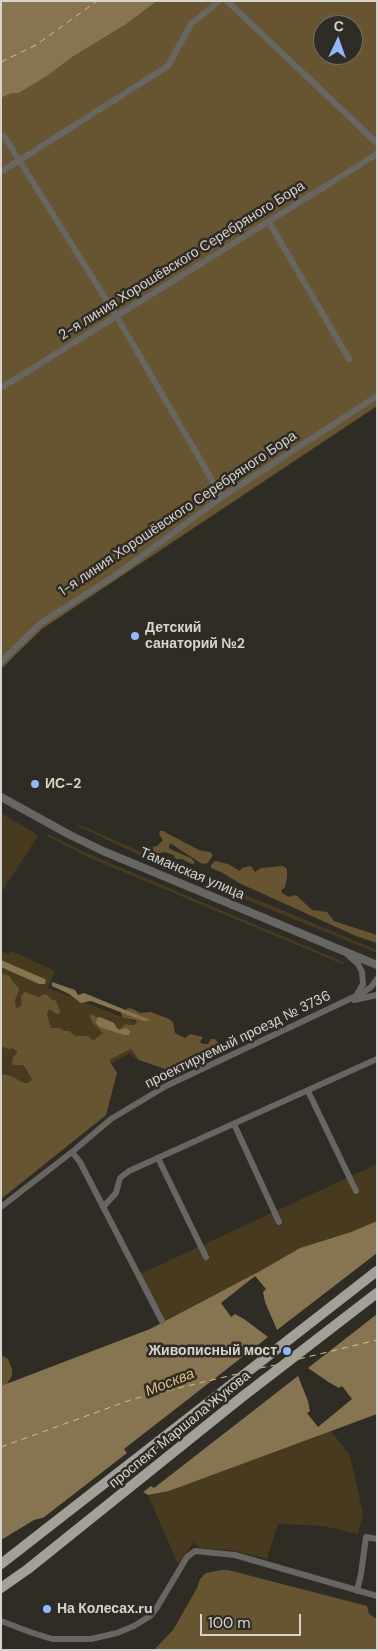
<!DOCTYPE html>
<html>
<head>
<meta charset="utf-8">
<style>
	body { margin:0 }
	#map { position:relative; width:378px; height:1651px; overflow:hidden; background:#2f2b25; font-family:"DM Sans",sans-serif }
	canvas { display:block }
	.frame { position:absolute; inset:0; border:2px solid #d7d4d0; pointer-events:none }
	.north { position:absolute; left:313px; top:15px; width:50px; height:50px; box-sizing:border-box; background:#2f2b25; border:1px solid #726f69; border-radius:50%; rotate:3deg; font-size:14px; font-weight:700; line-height:20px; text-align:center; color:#d7d4d0 }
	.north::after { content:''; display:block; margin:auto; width:18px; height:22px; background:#93b7fd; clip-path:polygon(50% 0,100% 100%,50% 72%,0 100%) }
	.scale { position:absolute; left:200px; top:1614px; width:101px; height:22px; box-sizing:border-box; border:2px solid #d7d4d0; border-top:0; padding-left:6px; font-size:15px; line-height:18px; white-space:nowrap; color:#d7d4d0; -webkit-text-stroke:4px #2f2b25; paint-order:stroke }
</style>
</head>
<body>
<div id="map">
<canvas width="378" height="1651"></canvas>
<div class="frame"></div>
<div class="north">С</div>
<div class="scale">100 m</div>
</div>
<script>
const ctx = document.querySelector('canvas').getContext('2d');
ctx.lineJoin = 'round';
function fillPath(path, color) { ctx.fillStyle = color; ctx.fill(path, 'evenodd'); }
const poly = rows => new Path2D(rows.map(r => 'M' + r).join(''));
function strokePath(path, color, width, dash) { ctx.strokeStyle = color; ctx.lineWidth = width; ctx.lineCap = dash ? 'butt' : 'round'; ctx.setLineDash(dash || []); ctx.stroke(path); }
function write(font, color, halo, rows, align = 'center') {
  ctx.font = font + ' "DM Sans",sans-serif'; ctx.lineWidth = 5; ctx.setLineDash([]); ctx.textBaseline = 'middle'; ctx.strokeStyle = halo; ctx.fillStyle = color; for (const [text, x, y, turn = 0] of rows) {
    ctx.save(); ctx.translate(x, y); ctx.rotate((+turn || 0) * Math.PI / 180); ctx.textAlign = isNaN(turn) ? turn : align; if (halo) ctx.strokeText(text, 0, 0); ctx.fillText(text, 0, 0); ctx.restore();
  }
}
fillPath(poly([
	[1,813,33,832,38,836,1,893],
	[76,825,79,825,85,827,144,853,144,855,141,856],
	[48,834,84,852,346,963,342,964,90,858,47,836],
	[151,857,198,876,199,879,151,860],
	[210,880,377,950,377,953,208,884,207,882],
	[1,950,8,954,12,951,55,971,48,988,210,1051,162,1067,134,1058,130,1053,109,1065,110,1075,106,1115,1,1199],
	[377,1164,377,1221,351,1232,300,1248,260,1271,163,1322,138,1275],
	[330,1430,350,1455,363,1514,358,1534,323,1526,278,1524,267,1559,231,1550,200,1548,194,1542,178,1564,148,1495,169,1491]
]), '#473a1f');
fillPath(poly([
	[157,1,377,1,377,406,42,629,1,669,1,98,12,93,19,93,47,76,74,56,125,25],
	[323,25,353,25,353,55,323,55],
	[160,831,163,831,199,850,210,852,213,855,208,863,202,864,170,843,169,847,170,849,191,858,195,863,192,864,182,859,176,859,173,855,165,852,156,854,152,852,153,847,157,846,163,840,159,834],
	[215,861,228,864,240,871,242,868,251,866,255,872,261,868,283,866,287,869,287,877,285,887,281,891,283,894,290,897,294,895,297,896,312,910,327,912,334,921,377,935,377,943,356,936,239,883,221,872,213,869,211,867,211,865],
	[1,974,10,976,12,981,18,987,19,990,15,1000,16,1009,22,1005,21,996,25,992,39,997,44,994,47,995,51,999,56,1001,60,1011,59,1014,56,1014,51,1010,48,1010,47,1015,51,1028,59,1028,64,1031,69,1031,75,1036,88,1036,92,1040,94,1040,103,1033,92,1022,90,1016,92,1014,108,1025,120,1029,125,1024,130,1025,135,1025,137,1022,135,1020,123,1018,122,1016,121,1013,128,1008,133,1009,140,1013,151,1012,169,1019,173,1022,175,1033,185,1038,190,1034,203,1037,200,1042,203,1044,208,1044,211,1039,215,1039,221,1047,218,1053,197,1064,165,1069,139,1060,131,1049,109,1060,117,1073,106,1115,1,1199,1,1074,11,1076,24,1083,29,1083,32,1079,25,1067,23,1065,14,1065,12,1063,13,1057,17,1054,17,1052,13,1048,8,1049,1,1046],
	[1,1355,8,1359,12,1370,12,1376,6,1385,1,1386],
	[221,1570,228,1570,367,1606,369,1614,375,1618,377,1617,377,1650,154,1650,173,1630,197,1588,200,1579,206,1573]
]), '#675531');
fillPath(poly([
	[1,1,157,1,125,25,74,56,47,76,19,93,12,93,1,98],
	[1,960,45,979,46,980,45,984,39,984,1,967],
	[52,982,75,990,78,995,84,993,150,1020,144,1021,91,1001,81,1003,69,994,52,986],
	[100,1017,114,1023,118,1030,126,1028,130,1031,129,1035,124,1035,100,1027,96,1023,97,1018],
	[377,1221,377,1414,169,1491,148,1495,143,1492,34,1520,1,1540,1,1386,150,1329,260,1271,300,1248,351,1232]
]), '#877450');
fillPath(poly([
	[377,1253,377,1314,308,1368,330,1383,339,1388,342,1386,352,1399,318,1427,307,1413,310,1411,308,1401,298,1376,154,1488,151,1486,137,1497,39,1521,127,1453,124,1449,268,1337,244,1319,235,1314,231,1317,221,1303,255,1276,266,1289,263,1292,265,1302,277,1330]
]), '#2f2b25');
strokePath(poly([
	[1,62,36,45,97,1],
	[299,1359,377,1340],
	[260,1368,276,1365],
	[1,1447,133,1399,237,1374]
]), '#dfbf81', 1, [6, 5]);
strokePath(poly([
	[227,1,377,143],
	[4,136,117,317,222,497],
	[1,172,168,66,191,24,219,1],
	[269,222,349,359],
	[1,388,377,154],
	[1,662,41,623,120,572,222,497,377,396],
	[359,995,371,987,377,979],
	[354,1000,377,995],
	[308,1091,356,1191],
	[234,1124,279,1222],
	[72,1152,80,1162,162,1321],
	[158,1158,206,1257],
	[1,1207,72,1152,111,1119,166,1086,356,996,363,984,362,972,358,964,348,955],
	[103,1207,116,1193,120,1178,129,1171,377,1059],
	[357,1591,361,1574,366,1537,377,1539],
	[1,1621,30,1632,52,1639,91,1639,117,1633,134,1626,150,1616,156,1609,187,1557,195,1551,235,1555,377,1596]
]), '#686663', 6);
strokePath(poly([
	[1,797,70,835,103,851,377,965]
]), '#686663', 8);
strokePath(poly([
	[1,1564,377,1271],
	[1,1588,28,1569,242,1397,377,1293]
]), '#a3a099', 10);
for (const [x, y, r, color] of [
	[135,636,5,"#93b7fd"],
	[35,784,5,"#93b7fd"],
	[287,1351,5,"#93b7fd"],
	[47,1609,5,"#93b7fd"]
]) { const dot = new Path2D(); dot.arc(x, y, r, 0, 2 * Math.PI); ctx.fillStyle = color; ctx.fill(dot); strokePath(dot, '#2f2b25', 2); }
write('14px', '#d7d4d0', '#2f2b25', [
	["2-я линия Хорошёвского Серебряного Бора",182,261,-32],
	["1-я линия Хорошёвского Серебряного Бора",178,514,-34],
	["Таманская улица",192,874,23],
	["проектируемый проезд № 3736",238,1040,-26],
	["проспект Маршала Жукова",180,1430,-39]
]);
write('bold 14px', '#d7d4d0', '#2f2b25', [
	["Детский",145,628],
	["санаторий №2",145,644],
	["ИС-2",45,784],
	["Живописный мост",277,1351,"right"],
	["На Колесах.ru",57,1609]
], 'left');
write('italic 15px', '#dfbf81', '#2f2b25', [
	["Москва",170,1383,-22]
]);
</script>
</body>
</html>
